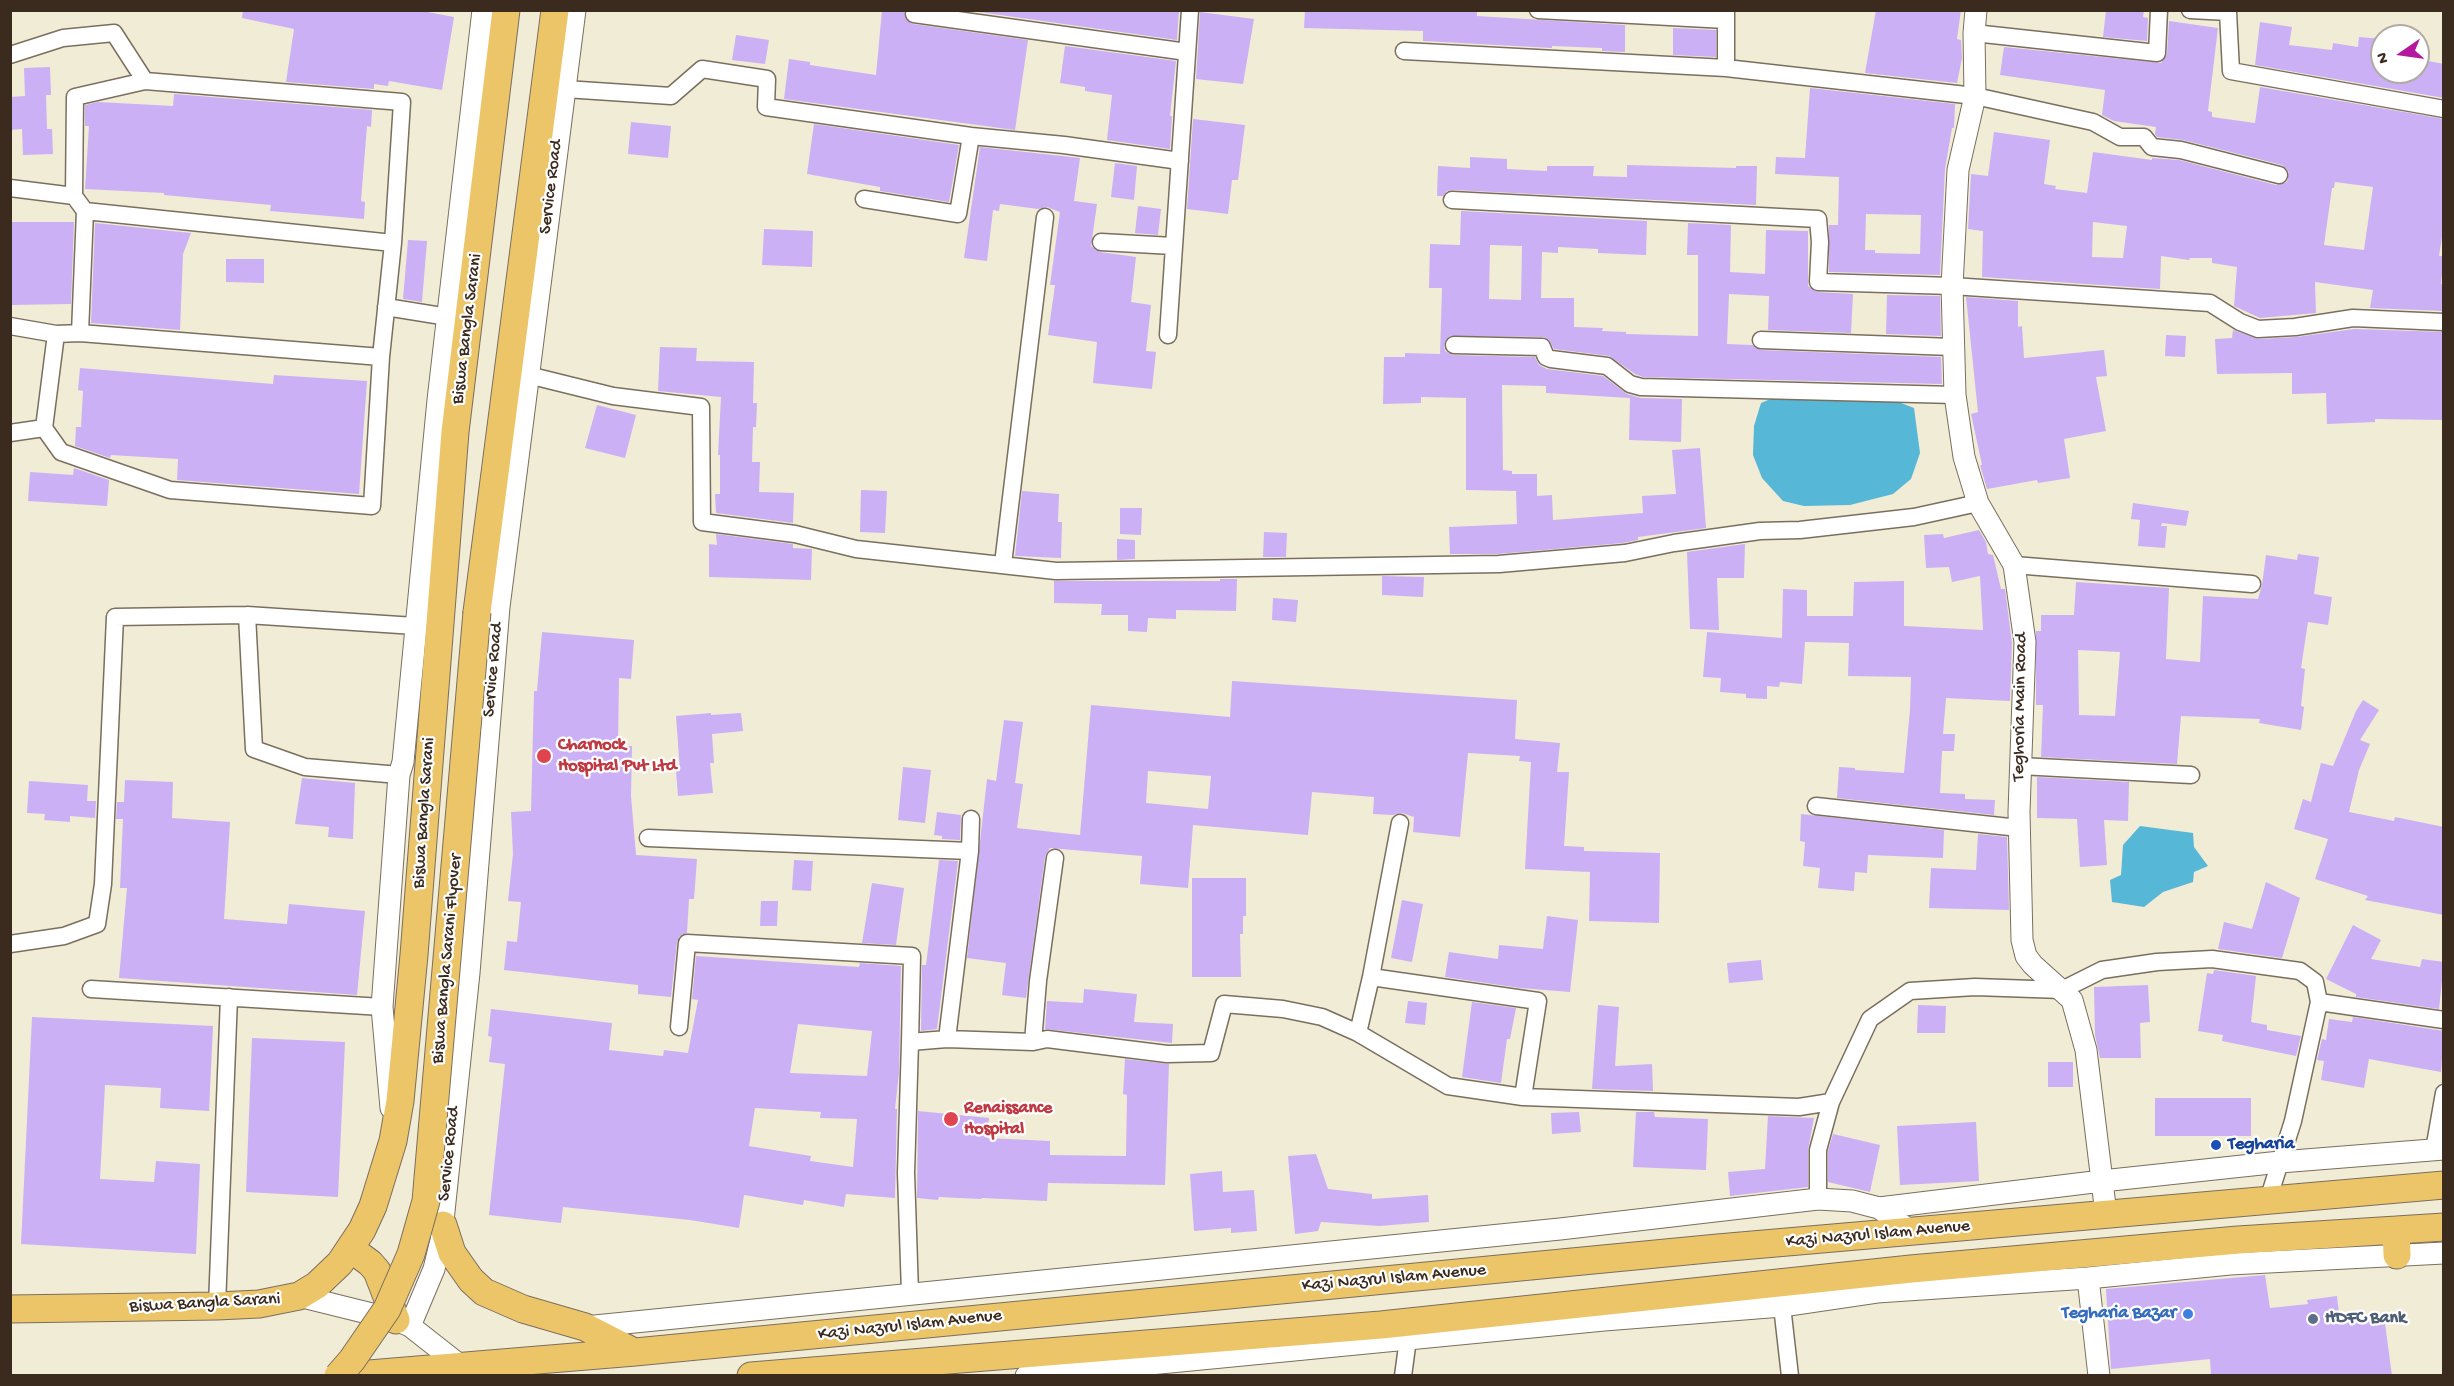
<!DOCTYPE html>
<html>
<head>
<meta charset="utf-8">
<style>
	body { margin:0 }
	#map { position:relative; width:2454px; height:1386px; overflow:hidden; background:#f1ecd6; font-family:"Gochi Hand",sans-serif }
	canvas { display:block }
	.frame { position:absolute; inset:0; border:12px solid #3b2a1e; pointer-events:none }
	.north { position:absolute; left:2370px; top:24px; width:60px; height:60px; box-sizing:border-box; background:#fff; border:2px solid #b1aaa5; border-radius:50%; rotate:257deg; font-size:16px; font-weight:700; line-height:24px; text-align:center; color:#3b2a1e }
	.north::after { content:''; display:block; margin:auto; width:21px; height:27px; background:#b5179e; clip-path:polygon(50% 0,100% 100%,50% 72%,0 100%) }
</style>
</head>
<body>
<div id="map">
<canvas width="2454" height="1386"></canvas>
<div class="frame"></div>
<div class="north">N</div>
</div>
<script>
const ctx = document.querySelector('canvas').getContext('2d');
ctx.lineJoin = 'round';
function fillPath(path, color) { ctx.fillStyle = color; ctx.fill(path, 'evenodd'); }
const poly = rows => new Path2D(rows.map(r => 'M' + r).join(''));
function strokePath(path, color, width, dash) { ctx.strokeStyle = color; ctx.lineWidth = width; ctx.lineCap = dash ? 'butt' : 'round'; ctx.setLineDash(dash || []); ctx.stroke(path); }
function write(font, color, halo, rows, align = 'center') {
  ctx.font = font + ' "Gochi Hand",sans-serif'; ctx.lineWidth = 4.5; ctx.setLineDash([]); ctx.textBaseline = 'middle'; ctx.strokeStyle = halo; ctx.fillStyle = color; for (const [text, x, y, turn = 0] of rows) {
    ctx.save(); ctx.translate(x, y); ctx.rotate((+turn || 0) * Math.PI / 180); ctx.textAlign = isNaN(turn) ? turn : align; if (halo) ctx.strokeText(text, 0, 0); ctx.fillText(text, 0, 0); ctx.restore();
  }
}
fillPath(poly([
	[1787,392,1888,398,1914,408,1920,453,1911,479,1893,494,1850,505,1804,506,1783,501,1762,478,1753,455,1754,426,1761,403],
	[2140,826,2193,833,2194,847,2208,866,2194,872,2193,882,2163,892,2144,907,2112,902,2110,880,2121,875,2123,845]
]), '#57b7d6');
fillPath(poly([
	[243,10,417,10,454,17,442,90,389,81,388,86,374,84,374,89,286,82,294,29,242,18],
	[882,10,904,10,905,18,913,24,1028,40,1015,130,784,99,789,59,810,62,810,65,876,75],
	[965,10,1179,10,1177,40],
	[1305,10,1477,11,1477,16,1625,25,1625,52,1602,51,1602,48,1552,46,1552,48,1423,41,1423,31,1304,28],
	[1876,10,1961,10,1957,39,1961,40,1962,58,1957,83,1865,73],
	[2106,10,2144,10,2143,17,2148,18,2147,41,2103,37],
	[1200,12,1254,19,1243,84,1196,79],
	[2169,21,2218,28,2208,111,2212,112,2212,117,2255,123,2260,87,2444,119,2444,225,2439,256,2444,256,2441,284,2444,285,2444,311,2370,308,2373,290,2315,282,2316,313,2260,318,2234,306,2237,267,2212,263,2212,258,2190,258,2189,260,2161,256,2160,289,1982,277,1983,231,1968,229,1971,174,1988,176,1994,132,2050,140,2044,184,2056,186,2055,189,2087,193,2093,152,2152,160,2152,158,2179,160,2276,185,2287,182,2289,172,2282,165,2183,140,2157,137,2155,134,2156,127,2114,121,2102,115,2105,90,2000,75,2004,47,2161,63,2167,54],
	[2335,182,2373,187,2364,250,2324,245,2332,188,2334,188],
	[2093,222,2127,226,2123,258,2092,257],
	[2260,22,2292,27,2289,45,2332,50,2333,43,2358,47,2359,37,2382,39,2382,72,2418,72,2418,59,2444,64,2444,98,2255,65],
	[1673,28,1716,30,1716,57,1673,55],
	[736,35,769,40,765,64,732,60],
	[1065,46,1176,61,1170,116,1172,116,1170,149,1107,140,1112,95,1085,91,1085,87,1060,83],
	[50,67,51,95,46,95,47,129,52,129,53,154,23,155,22,129,10,130,10,97,25,96,24,68],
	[1810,88,1955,104,1954,128,1952,128,1945,169,1940,275,1829,272,1829,225,1838,225,1839,177,1775,174,1776,157,1805,158],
	[1866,214,1921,215,1920,254,1875,253,1875,250,1865,250],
	[174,94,372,110,371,127,367,126,361,201,365,202,364,219,270,211,271,205,164,195,164,193,85,189,89,126,85,126,85,105,98,102,173,106],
	[1193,119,1245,125,1238,180,1232,180,1228,214,1187,209],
	[631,122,671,126,668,158,628,154],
	[814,124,959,145,949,202,880,191,880,187,807,174],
	[980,147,1080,158,1074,201,1097,204,1091,246,1100,252,1136,257,1131,302,1151,305,1146,351,1156,352,1152,389,1093,383,1097,342,1048,335,1055,285,1050,285,1060,212,1047,207,1038,209,1000,204,999,211,993,210,987,261,964,258],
	[1470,157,1507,159,1507,169,1547,171,1547,166,1594,166,1593,176,1627,177,1627,165,1736,168,1736,166,1757,166,1756,205,1453,190,1447,191,1443,196,1437,196,1438,166,1470,168],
	[1115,163,1137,166,1134,200,1111,197],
	[1138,206,1161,209,1158,235,1135,233],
	[1461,211,1647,221,1646,255,1598,253,1598,249,1558,247,1558,253,1542,252,1541,298,1574,298,1574,327,1603,328,1602,331,1626,332,1626,334,1698,336,1698,255,1687,255,1688,223,1731,225,1730,272,1765,274,1766,230,1808,231,1808,286,1818,292,1853,294,1851,333,1768,330,1769,296,1729,294,1727,344,1752,345,1761,350,1941,357,1942,384,1643,377,1635,374,1609,356,1554,349,1548,339,1543,337,1450,336,1444,345,1445,351,1453,355,1535,357,1539,365,1547,369,1603,376,1627,394,1641,398,1682,399,1681,442,1629,440,1630,398,1546,393,1546,386,1502,385,1503,470,1512,471,1512,474,1537,474,1537,496,1552,495,1553,520,1643,513,1642,496,1676,494,1672,450,1700,448,1706,528,1638,537,1638,540,1623,543,1498,554,1450,554,1449,527,1517,524,1516,491,1466,490,1466,398,1421,397,1421,403,1383,404,1384,357,1405,357,1405,353,1440,354,1442,288,1429,288,1430,244,1460,245],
	[1490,245,1522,246,1521,300,1489,299],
	[10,222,74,222,71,304,10,305],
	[95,223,191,233,183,254,180,330,91,323],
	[764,229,813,231,812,267,762,265],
	[408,240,427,241,422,302,403,299],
	[226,259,264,259,264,283,226,282],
	[1887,295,1940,296,1941,336,1886,334],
	[1966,297,2018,301,2018,327,2022,326,2024,358,2104,350,2107,376,2096,377,2106,431,2064,439,2070,478,2038,483,2037,480,1987,489,1980,465,1982,465,1971,414,1978,412],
	[2354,329,2444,332,2444,420,2375,419,2375,422,2327,424,2326,393,2292,394,2292,373,2217,374,2215,339,2232,338,2233,330,2259,339,2296,337],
	[2166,335,2186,336,2185,357,2165,356],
	[660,347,697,348,696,361,754,362,753,403,757,403,756,427,753,427,752,462,760,462,759,492,794,493,793,523,716,513,715,494,720,494,720,455,718,455,721,397,658,391],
	[80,368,273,384,274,375,367,381,359,494,177,480,178,459,111,455,110,458,75,446,76,427,81,427,83,391,78,390],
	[597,405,636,415,625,458,585,448],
	[74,468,109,480,107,506,28,501,30,472,73,475],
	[861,490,887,491,885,533,860,532],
	[1022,491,1059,494,1058,522,1062,522,1061,558,1015,556],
	[2133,503,2189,511,2186,526,2162,523,2161,526,2167,526,2165,548,2138,546,2140,520,2131,519],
	[1120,508,1142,508,1141,535,1120,534],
	[1979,530,1986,542,1988,554,1993,555,2001,589,2005,589,2012,643,2010,701,1946,698,1943,734,1955,734,1954,751,1942,751,1940,793,1965,794,1965,799,1995,800,1994,815,1837,798,1839,767,1855,768,1855,770,1904,773,1910,710,1911,677,1848,676,1849,643,1805,642,1802,684,1780,682,1779,687,1767,686,1767,699,1746,698,1746,694,1720,692,1721,678,1703,677,1707,632,1782,638,1783,589,1807,590,1807,616,1853,616,1854,582,1904,581,1904,626,1983,630,1980,576,1952,582,1949,567,1926,568,1924,535,1943,534,1944,538],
	[1264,532,1287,533,1286,557,1263,557],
	[716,534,793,544,793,548,812,549,811,580,709,577,709,544,717,545],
	[1117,539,1135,540,1135,559,1117,560],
	[1745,544,1744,578,1717,578,1719,630,1690,629,1687,552],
	[2298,554,2319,557,2314,594,2332,597,2328,625,2308,622,2301,668,2305,669,2301,706,2304,707,2301,730,2259,723,2260,719,2181,716,2177,764,2041,757,2043,705,2036,705,2036,631,2041,631,2041,615,2074,615,2076,582,2169,588,2166,659,2200,662,2203,596,2258,599,2262,585,2266,555,2297,560],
	[2078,650,2120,652,2115,716,2079,715],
	[1382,576,1424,577,1423,597,1382,595],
	[1220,579,1237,579,1236,611,1176,610,1176,619,1148,618,1147,632,1128,631,1128,615,1101,615,1102,604,1054,603,1054,581,1220,581],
	[1273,598,1298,600,1296,622,1272,620],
	[542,632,634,640,631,679,619,678,618,746,632,746,631,796,636,855,697,859,694,899,689,899,687,933,679,937,677,942,671,997,638,994,638,985,504,970,507,941,517,942,521,902,508,901,513,854,511,812,531,811,534,691,537,691],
	[1232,681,1517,700,1515,739,1560,743,1557,772,1569,772,1564,846,1584,847,1584,851,1660,853,1659,923,1589,921,1590,872,1525,869,1531,762,1519,761,1520,756,1468,753,1460,837,1413,832,1414,817,1402,813,1393,815,1373,814,1374,797,1312,792,1308,835,1193,825,1188,888,1140,884,1142,856,1050,848,1045,857,1026,998,1002,995,1006,963,967,958,987,779,996,781,1004,720,1023,722,1015,783,1023,784,1017,828,1080,835,1091,705,1230,717],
	[1148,771,1211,776,1208,809,1146,803],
	[2363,700,2379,710,2360,740,2370,744,2359,770,2349,812,2394,821,2395,817,2444,827,2444,915,2365,900,2368,896,2315,879,2328,839,2294,829,2303,799,2311,802,2321,763,2333,766,2356,711],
	[711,713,711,715,741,713,743,731,712,734,714,763,710,763,713,793,678,796,676,771,680,771,676,716],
	[903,767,931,770,925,823,898,820],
	[2037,777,2129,782,2128,821,2104,820,2107,865,2080,867,2077,819,2037,818],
	[302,778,355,783,353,839,328,837,329,827,295,824],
	[125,780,173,782,172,818,230,822,224,919,287,924,289,904,365,911,357,995,119,978,127,888,120,888,123,819,116,819,117,802,124,802],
	[29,781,88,785,87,801,96,801,95,818,70,816,70,822,44,820,45,814,27,813],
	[937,812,961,815,960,840,942,839,942,836,934,835],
	[1801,814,1944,830,1943,858,1868,855,1867,873,1855,872,1854,891,1818,888,1820,868,1803,866,1805,842,1800,841],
	[1978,834,2007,837,2009,910,1929,908,1931,868,1976,870],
	[794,860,813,861,811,891,792,890],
	[939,860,958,861,937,1029,921,1031,922,965,926,965],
	[1192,878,1246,878,1246,916,1243,916,1243,934,1240,934,1241,977,1192,977],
	[2266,882,2300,898,2282,958,2218,949,2224,922,2252,929],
	[872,883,904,888,896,945,862,943],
	[1402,900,1423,904,1412,962,1391,958],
	[761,901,778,901,777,926,760,926],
	[1547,916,1578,920,1570,992,1520,988,1445,977,1449,952,1498,959,1499,945,1543,949],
	[2353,925,2381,940,2371,959,2420,967,2422,959,2444,962,2439,1009,2356,997,2356,994,2326,979],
	[696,956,859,967,860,963,901,966,899,1073,895,1109,897,1109,895,1198,846,1194,844,1207,804,1200,803,1205,744,1195,739,1228,690,1220,563,1207,561,1223,489,1215,505,1064,489,1062,492,1037,488,1036,491,1009,612,1023,609,1050,663,1056,664,1050,688,1053,698,1000,692,999],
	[798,1024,872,1031,867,1076,790,1073],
	[755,1108,821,1112,820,1118,857,1119,853,1167,810,1161,811,1156,749,1146],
	[1761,960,1763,980,1729,983,1727,963],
	[2214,970,2256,976,2251,1022,2267,1025,2267,1030,2301,1036,2296,1056,2222,1041,2223,1035,2198,1031,2207,973,2213,974],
	[2148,985,2150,1022,2140,1023,2141,1058,2100,1058,2095,1035,2094,987],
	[1084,989,1137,994,1134,1022,1173,1024,1172,1043,1045,1029,1047,1001,1083,1003],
	[1408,1001,1427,1003,1425,1025,1405,1023],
	[1472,1002,1516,1008,1510,1039,1507,1039,1501,1083,1462,1077],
	[1598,1005,1619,1007,1615,1066,1652,1064,1653,1091,1592,1089],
	[1918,1005,1946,1006,1945,1033,1917,1033],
	[32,1017,213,1026,209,1111,160,1108,161,1088,105,1085,100,1179,154,1182,156,1161,200,1164,196,1254,21,1244],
	[2353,1017,2444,1031,2441,1072,2369,1059,2364,1088,2321,1080,2324,1061,2317,1060,2322,1039,2326,1040,2329,1019,2352,1022],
	[252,1038,345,1042,338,1197,246,1192],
	[1125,1059,1169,1064,1165,1185,1048,1183,1047,1201,982,1198,981,1199,939,1197,938,1200,917,1198,918,1111,989,1118,987,1138,1050,1141,1050,1155,1126,1156,1127,1095,1123,1094],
	[2048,1062,2073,1062,2073,1087,2048,1087],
	[2155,1098,2251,1098,2251,1136,2155,1136],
	[1579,1112,1581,1132,1552,1134,1551,1113],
	[1636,1112,1654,1112,1655,1117,1708,1119,1706,1170,1633,1167],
	[1768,1116,1814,1118,1808,1150,1808,1187,1730,1196,1728,1172,1765,1169],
	[1976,1122,1979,1181,1900,1185,1897,1126],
	[1833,1134,1880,1145,1870,1192,1828,1182,1828,1151],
	[1316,1154,1328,1189,1372,1194,1372,1199,1428,1195,1429,1222,1379,1226,1321,1222,1318,1231,1295,1234,1288,1156],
	[1222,1171,1223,1192,1254,1190,1257,1231,1231,1233,1231,1228,1194,1231,1190,1174],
	[2265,1275,2270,1308,2308,1304,2307,1300,2337,1296,2340,1322,2384,1316,2392,1376,2211,1376,2210,1359,2111,1369,2106,1289]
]), '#ccb0f5');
const minor = poly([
	[1538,10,1726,20],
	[2190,10,2228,12,2231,71,2444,109],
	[914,14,1187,52],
	[1974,33,2157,53,2159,10],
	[1404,51,1726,68,1975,96,2093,122,2120,137,2144,137,2152,147,2181,150,2279,175],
	[10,55,63,38,114,33,145,81],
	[1726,68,1726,10],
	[565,89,671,96,702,69,767,79,766,107,971,136,1064,145,1180,161],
	[10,188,74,196,85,211,393,243,402,102,145,81,75,97,74,196],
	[864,199,958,214,971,136],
	[1452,200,1818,219,1820,242,1818,282,1952,286,2210,303,2240,322,2258,329,2295,327,2353,318,2444,322],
	[1101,242,1173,246],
	[386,307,448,317],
	[10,326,56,334,80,333,381,357,372,506,170,490,61,452,44,428,56,334],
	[80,333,85,211],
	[1168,335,1190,10],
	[1761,340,1952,347],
	[1454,345,1542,347,1546,357,1551,359,1607,366,1630,384,1641,387,1955,395],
	[381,357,393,243],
	[528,375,613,396,701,407,702,522,795,534,856,549,1056,571,1499,564,1625,553,1674,543,1760,531,1800,530,1914,517,1978,503],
	[10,433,44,428],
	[1003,564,1045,217],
	[2014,565,2252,584],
	[247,615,254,749,305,767,399,775],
	[2020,766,2191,775],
	[1816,806,2019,828],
	[648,838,970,851,947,1039],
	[970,851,971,819],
	[10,944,64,936,97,924,103,884,115,617,247,615,415,626],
	[1371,977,1538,1001,1523,1097],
	[91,989,382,1007],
	[2319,1002,2444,1020],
	[679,1027,687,943,912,956,910,1042,947,1039,1033,1042,1047,1039,1167,1054,1211,1053,1224,1004,1283,1009,1322,1017,1358,1033,1448,1086,1523,1097,1799,1107,1831,1102,1870,1019,1910,991,1975,987,2062,990,2102,970,2157,962,2212,959,2300,971,2315,982,2319,1002,2293,1121,2268,1200],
	[1358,1033,1371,977,1400,823],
	[910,1042,906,1173,910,1293],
	[1033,1042,1038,981,1055,858],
	[2434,1150,2444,1093],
	[1818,1199,1818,1150,1831,1102],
	[217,1306,229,997],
	[1782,1306,1790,1376],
	[1403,1376,1408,1339]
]);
const tertiary = poly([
	[1976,10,1974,33,1975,96,1958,170,1952,286,1955,395,1964,457,1978,503,2014,565,2025,642,2019,812,2022,940,2026,956,2033,965,2072,1000,2086,1050,2106,1214],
	[391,1108,382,1007,399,775,403,762,438,400,483,10],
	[1879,1208,2102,1181,2280,1162,2444,1149],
	[2088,1278,2099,1376],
	[299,1296,396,1320,410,1326,461,1366,465,1373],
	[410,1326,434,1269,441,1240,469,973,499,607,575,10],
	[585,1327,1560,1229,1818,1199,1852,1201,1879,1208,1912,1232],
	[1026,1376,1604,1320,1782,1306,1877,1292,2088,1278,2230,1264,2444,1253]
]);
const primary = poly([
	[477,612,555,10],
	[443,1225,452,1253,471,1280,484,1292,523,1309,585,1327,634,1352],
	[2396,1230,2397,1255],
	[351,1249,370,1263,377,1271,396,1320],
	[10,1309,217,1306,259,1304,299,1296,317,1285,340,1263,362,1230,373,1206,393,1141,400,1101,414,955,455,432,506,10],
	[345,1376,635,1352,1718,1248,2444,1185],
	[751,1376,1381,1325,1911,1269,2238,1240,2444,1227]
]);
strokePath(minor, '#7b6e5e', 19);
strokePath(tertiary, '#7b6e5e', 23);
strokePath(primary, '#7b6e5e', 29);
strokePath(minor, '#fff', 16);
strokePath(tertiary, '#fff', 21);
strokePath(primary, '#edc569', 27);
const primaryBridge = poly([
	[338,1376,352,1360,387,1309,411,1254,426,1201,477,612]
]);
strokePath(primaryBridge, '#7b6e5e', 29, []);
strokePath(primaryBridge, '#edc569', 27);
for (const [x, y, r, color] of [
	[544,756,8,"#e0444e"],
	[951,1119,8,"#e0444e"],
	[2216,1145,6,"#1a4fb4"],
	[2188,1314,6,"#3f7fe0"],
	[2313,1319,6,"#5c6f8a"]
]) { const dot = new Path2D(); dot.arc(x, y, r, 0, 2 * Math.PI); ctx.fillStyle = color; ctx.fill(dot); strokePath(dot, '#fff', 2); }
write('18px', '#3b2a1e', '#fff', [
	["Service Road",552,187,-83],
	["Biswa Bangla Sarani",468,329,-83],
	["Service Road",494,670,-85],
	["Teghoria Main Road",2021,707,-89],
	["Biswa Bangla Sarani",425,813,-86],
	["Biswa Bangla Sarani Flyover",448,959,-85],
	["Service Road",450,1154,-84],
	["Kazi Nazrul Islam Avenue",1878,1235,-5],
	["Kazi Nazrul Islam Avenue",1394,1279,-5],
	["Biswa Bangla Sarani",205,1304,-3],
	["Kazi Nazrul Islam Avenue",910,1326,-6]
]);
write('bold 18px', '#be3a42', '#fff', [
	["Charnock",558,746],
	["Hospital Pvt Ltd",558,767],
	["Renaissance",964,1109],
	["Hospital",964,1130]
], 'left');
write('bold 18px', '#164399', '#fff', [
	["Tegharia",2228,1145]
], 'left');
write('bold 18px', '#366cbe', '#fff', [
	["Tegharia Bazar",2176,1314]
], 'right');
write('bold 18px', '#4e5e75', '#fff', [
	["HDFC Bank",2325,1319]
], 'left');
</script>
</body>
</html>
